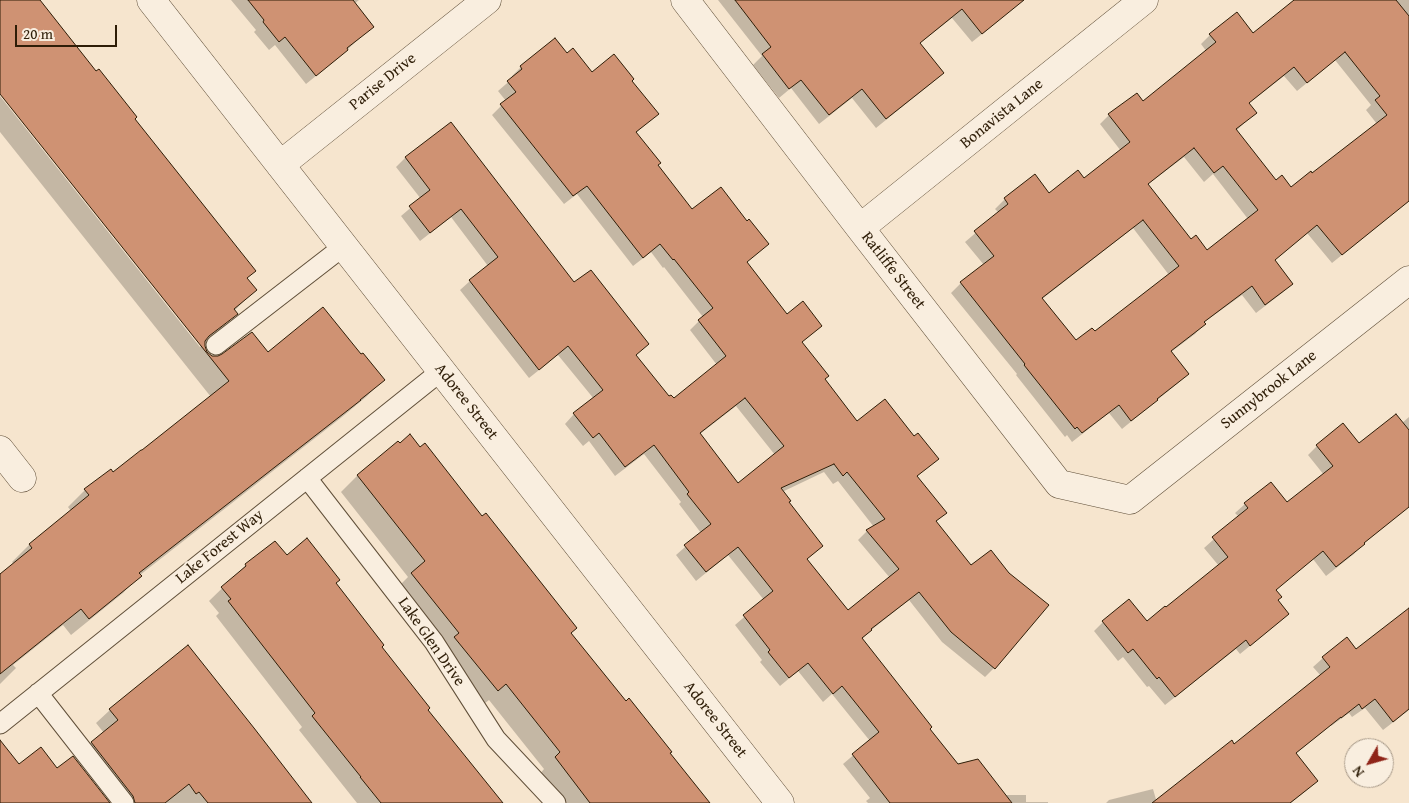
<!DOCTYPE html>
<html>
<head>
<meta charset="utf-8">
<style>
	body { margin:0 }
	#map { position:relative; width:1409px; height:803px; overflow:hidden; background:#f6e5ce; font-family:"Gentium Book Plus",serif }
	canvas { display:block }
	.north { position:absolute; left:1344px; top:738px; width:50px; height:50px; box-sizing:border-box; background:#f9eedf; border:1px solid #a89a89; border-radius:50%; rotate:232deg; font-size:14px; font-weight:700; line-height:20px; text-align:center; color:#2e1d07 }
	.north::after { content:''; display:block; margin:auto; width:18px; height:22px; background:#8f2418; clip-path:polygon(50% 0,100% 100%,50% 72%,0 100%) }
	.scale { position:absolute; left:15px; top:25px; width:102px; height:22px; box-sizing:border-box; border:2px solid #2e1d07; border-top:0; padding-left:6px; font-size:15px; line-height:18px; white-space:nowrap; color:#2e1d07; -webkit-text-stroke:4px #f9eedf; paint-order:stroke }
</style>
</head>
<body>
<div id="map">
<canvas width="1409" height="803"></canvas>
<div class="north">N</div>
<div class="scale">20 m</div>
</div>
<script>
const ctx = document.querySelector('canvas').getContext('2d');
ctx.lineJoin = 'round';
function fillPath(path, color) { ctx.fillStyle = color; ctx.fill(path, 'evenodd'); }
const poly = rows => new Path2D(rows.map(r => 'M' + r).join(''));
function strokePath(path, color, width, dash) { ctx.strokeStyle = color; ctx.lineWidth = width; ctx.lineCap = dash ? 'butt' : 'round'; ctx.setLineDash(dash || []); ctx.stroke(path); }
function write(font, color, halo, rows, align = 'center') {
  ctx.font = font + ' "Gentium Book Plus",serif'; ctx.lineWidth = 4; ctx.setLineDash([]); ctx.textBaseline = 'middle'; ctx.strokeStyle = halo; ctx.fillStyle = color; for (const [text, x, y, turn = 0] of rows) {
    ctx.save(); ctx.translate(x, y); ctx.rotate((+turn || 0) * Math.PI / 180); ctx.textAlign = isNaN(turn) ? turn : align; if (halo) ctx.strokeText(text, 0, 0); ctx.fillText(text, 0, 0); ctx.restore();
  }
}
fillPath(poly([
	[0,0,38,0,254,271,246,279,255,290,234,311,236,314,219,331,204,343,204,346,206,353,212,357,267,354,361,356,383,380,366,397,342,417,140,575,123,593,71,635,63,625,13,665,16,668,0,684,0,576,14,564,12,562,29,545,71,511,68,507,85,490,111,470,113,473,211,397,0,132,0,96,200,347,202,345,0,92],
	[231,0,359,0,354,4,372,27,337,59,306,84,275,45,269,50,254,32,256,30],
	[718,0,996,0,997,22,972,42,952,18,919,44,943,72,933,82,876,128,852,98,819,124,791,88,779,98,753,65,762,56],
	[1296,0,1409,0,1409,201,1332,263,1307,233,1274,261,1292,284,1282,293,1256,313,1242,295,1203,323,1204,324,1195,334,1171,352,1187,374,1178,383,1122,429,1109,413,1072,442,1067,435,1065,437,1016,375,1017,374,951,293,961,283,984,265,965,242,999,213,995,209,1005,199,1034,176,1049,194,1084,179,1121,151,1100,124,1109,115,1143,103,1207,52,1201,44,1210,35,1253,35],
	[1335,60,1371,105,1366,110,1377,124,1312,175,1291,189,1276,182,1236,131,1255,113,1248,104,1284,76,1297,91],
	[1184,157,1204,182,1213,174,1248,219,1206,252,1191,241,1147,185],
	[1133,228,1169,275,1094,333,1075,342,1042,299],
	[567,55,592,73,631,81,657,114,636,133,656,165,692,211,747,223,767,244,746,263,787,315,821,326,801,343,823,380,857,423,914,438,937,459,916,477,945,513,935,523,994,668,985,677,942,642,909,600,870,631,861,640,928,730,986,803,868,803,866,801,870,798,843,764,870,741,832,694,823,702,798,671,780,686,760,662,762,660,735,625,764,600,728,555,696,581,676,555,701,533,679,504,681,502,644,454,615,476,589,441,583,446,565,424,574,414,594,399,558,355,529,378,460,290,470,281,488,266,451,217,420,241,401,216,421,199,396,167,405,158,451,124,574,284,647,344,635,356,669,398,673,400,717,365,690,330,703,317,664,267,663,268,651,252,633,266,577,194,564,204,492,115,506,101,498,91,513,78,512,76,521,67],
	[736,406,775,455,738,485,700,434],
	[824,472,833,484,838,481,874,527,867,531,858,540,890,578,847,611,806,560,822,546,788,503,782,492],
	[1409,417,1409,506,1363,544,1354,554,1326,576,1313,559,1275,590,1277,600,1288,614,1278,623,1240,654,1236,649,1165,705,1149,686,1147,687,1123,657,1118,661,1094,631,1103,622,1146,623,1219,566,1204,548,1239,517,1235,513,1245,504,1271,483,1287,504,1324,475,1308,455,1317,446,1359,445,1402,423],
	[358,475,570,634,708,803,561,803,539,775,544,769,489,700,480,707,395,590,408,577,341,492],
	[286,557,335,584,427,710,502,803,357,803,299,730,302,727,216,616,219,613,209,601,246,565],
	[1409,609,1409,710,1383,730,1365,708,1352,717,1349,713,1331,726,1331,725,1295,754,1317,781,1307,790,1291,803,1171,803,1234,745,1321,676,1313,667,1323,658,1347,639,1356,650],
	[188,647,311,803,114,803,78,756,91,743,104,733,96,723,110,710],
	[1153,789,1157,803,1106,803,1109,800],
	[1000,795,1026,795,1026,802,1048,802,1048,803,992,803]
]), '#0003');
const building = poly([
	[0,0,40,0,96,71,99,69,137,117,135,119,256,271,247,278,257,290,234,309,238,314,209,336,205,341,205,346,207,352,212,356,218,356,222,354,252,332,268,352,323,307,361,354,363,353,385,380,360,400,361,400,139,573,142,576,89,619,81,609,0,674,0,574,32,548,29,544,89,495,84,489,111,469,113,472,141,450,142,450,229,381,0,94,0,0],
	[248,0,353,0,374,27,347,48,348,50,316,76,285,37,279,42,263,22,264,20,248,0],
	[735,0,1024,0,982,34,962,9,920,43,944,73,886,119,862,89,829,115,801,80,789,89,762,54,771,47,735,0],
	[1294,0,1396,0,1409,16,1409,201,1342,255,1317,225,1275,260,1293,284,1265,305,1252,286,1204,322,1206,324,1171,351,1189,374,1157,399,1158,400,1131,421,1119,405,1082,433,1077,427,1075,429,1024,365,1025,364,960,282,994,256,974,231,1008,204,1004,198,1035,174,1049,193,1078,170,1084,178,1130,142,1108,114,1137,93,1143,101,1216,42,1209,34,1237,12,1253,33,1294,0],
	[1345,52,1380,96,1375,100,1387,115,1312,173,1311,171,1291,187,1282,175,1276,180,1236,129,1257,113,1249,103,1294,67,1307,83,1345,52],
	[1194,148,1214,173,1223,166,1258,210,1207,250,1196,235,1191,239,1148,184,1194,148],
	[1143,220,1179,266,1095,331,1092,328,1076,340,1042,298,1143,220],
	[555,38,567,53,573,48,592,72,614,54,634,79,632,81,659,114,636,132,661,163,658,165,692,209,721,187,747,221,749,219,769,244,747,262,787,314,803,301,822,326,802,342,829,376,825,379,857,421,885,399,914,436,918,433,939,459,917,476,947,513,936,521,971,565,991,550,1009,573,1049,605,995,669,951,632,919,592,871,629,872,630,862,638,932,727,930,729,958,764,978,759,1012,803,890,803,852,754,879,732,842,686,833,694,808,663,789,678,768,652,770,650,743,615,773,591,738,547,706,572,684,545,711,524,687,494,689,492,654,445,625,467,599,433,593,438,573,413,603,390,568,346,539,370,469,280,498,257,461,209,430,233,409,206,430,190,405,157,451,122,574,282,591,270,649,344,636,355,669,396,671,395,674,398,726,356,698,320,713,308,674,259,673,260,660,244,643,258,587,186,573,196,500,104,516,92,507,81,522,69,520,66,555,38],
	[745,398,784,446,738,483,700,433,745,398],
	[834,464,843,476,847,472,885,519,866,530,899,569,848,610,807,559,823,546,789,502,791,501,781,488,834,464],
	[1396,414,1409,430,1409,507,1364,543,1365,544,1336,567,1323,551,1276,590,1282,597,1278,600,1289,614,1250,646,1246,640,1175,697,1159,677,1157,679,1133,649,1128,653,1102,621,1129,599,1147,621,1165,606,1166,607,1228,557,1212,537,1248,508,1244,503,1271,482,1287,502,1333,466,1316,445,1343,423,1359,443,1396,414],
	[410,434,420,447,425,443,482,516,486,513,577,628,571,633,626,701,629,698,672,752,670,753,710,803,590,803,555,757,560,752,506,684,498,691,454,637,459,633,411,573,425,561,357,475,398,441,400,443,410,434],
	[307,538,340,580,336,583,384,645,382,647,430,708,428,710,503,803,381,803,360,777,361,777,312,716,315,713,228,601,231,599,221,587,246,566,245,564,275,541,287,555,307,538],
	[1409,608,1409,709,1393,722,1375,699,1362,709,1359,704,1341,718,1341,717,1296,753,1318,781,1290,803,1152,803,1232,740,1234,744,1330,667,1322,657,1347,637,1356,649,1409,608],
	[188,645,254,728,312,803,208,803,199,792,196,794,189,784,165,803,135,803,133,796,91,742,118,720,109,709,188,645],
	[0,740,19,764,41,747,57,768,73,756,110,803,0,803,0,740]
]);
fillPath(building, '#cf9273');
strokePath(building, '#2e1d07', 1);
const lane = poly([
	[216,345,344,246],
	[307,478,434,642,496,739,556,803],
	[38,693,124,803],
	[0,724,441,371]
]);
const street = poly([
	[151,0,780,803],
	[685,0,860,228,1059,484,1130,500,1409,280],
	[280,165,487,0],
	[860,228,1144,0],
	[0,450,22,478]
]);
strokePath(lane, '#604f39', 21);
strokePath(street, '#604f39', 29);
strokePath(lane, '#f9eedf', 19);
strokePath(street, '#f9eedf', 28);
write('16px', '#2e1d07', '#f9eedf', [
	["Parise Drive",383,82,-39],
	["Bonavista Lane",1002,114,-39],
	["Ratliffe Street",893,271,52],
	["Sunnybrook Lane",1269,390,-38],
	["Adoree Street",466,402,52],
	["Lake Forest Way",220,547,-39],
	["Lake Glen Drive",431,642,55],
	["Adoree Street",715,720,52]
]);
</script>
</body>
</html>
